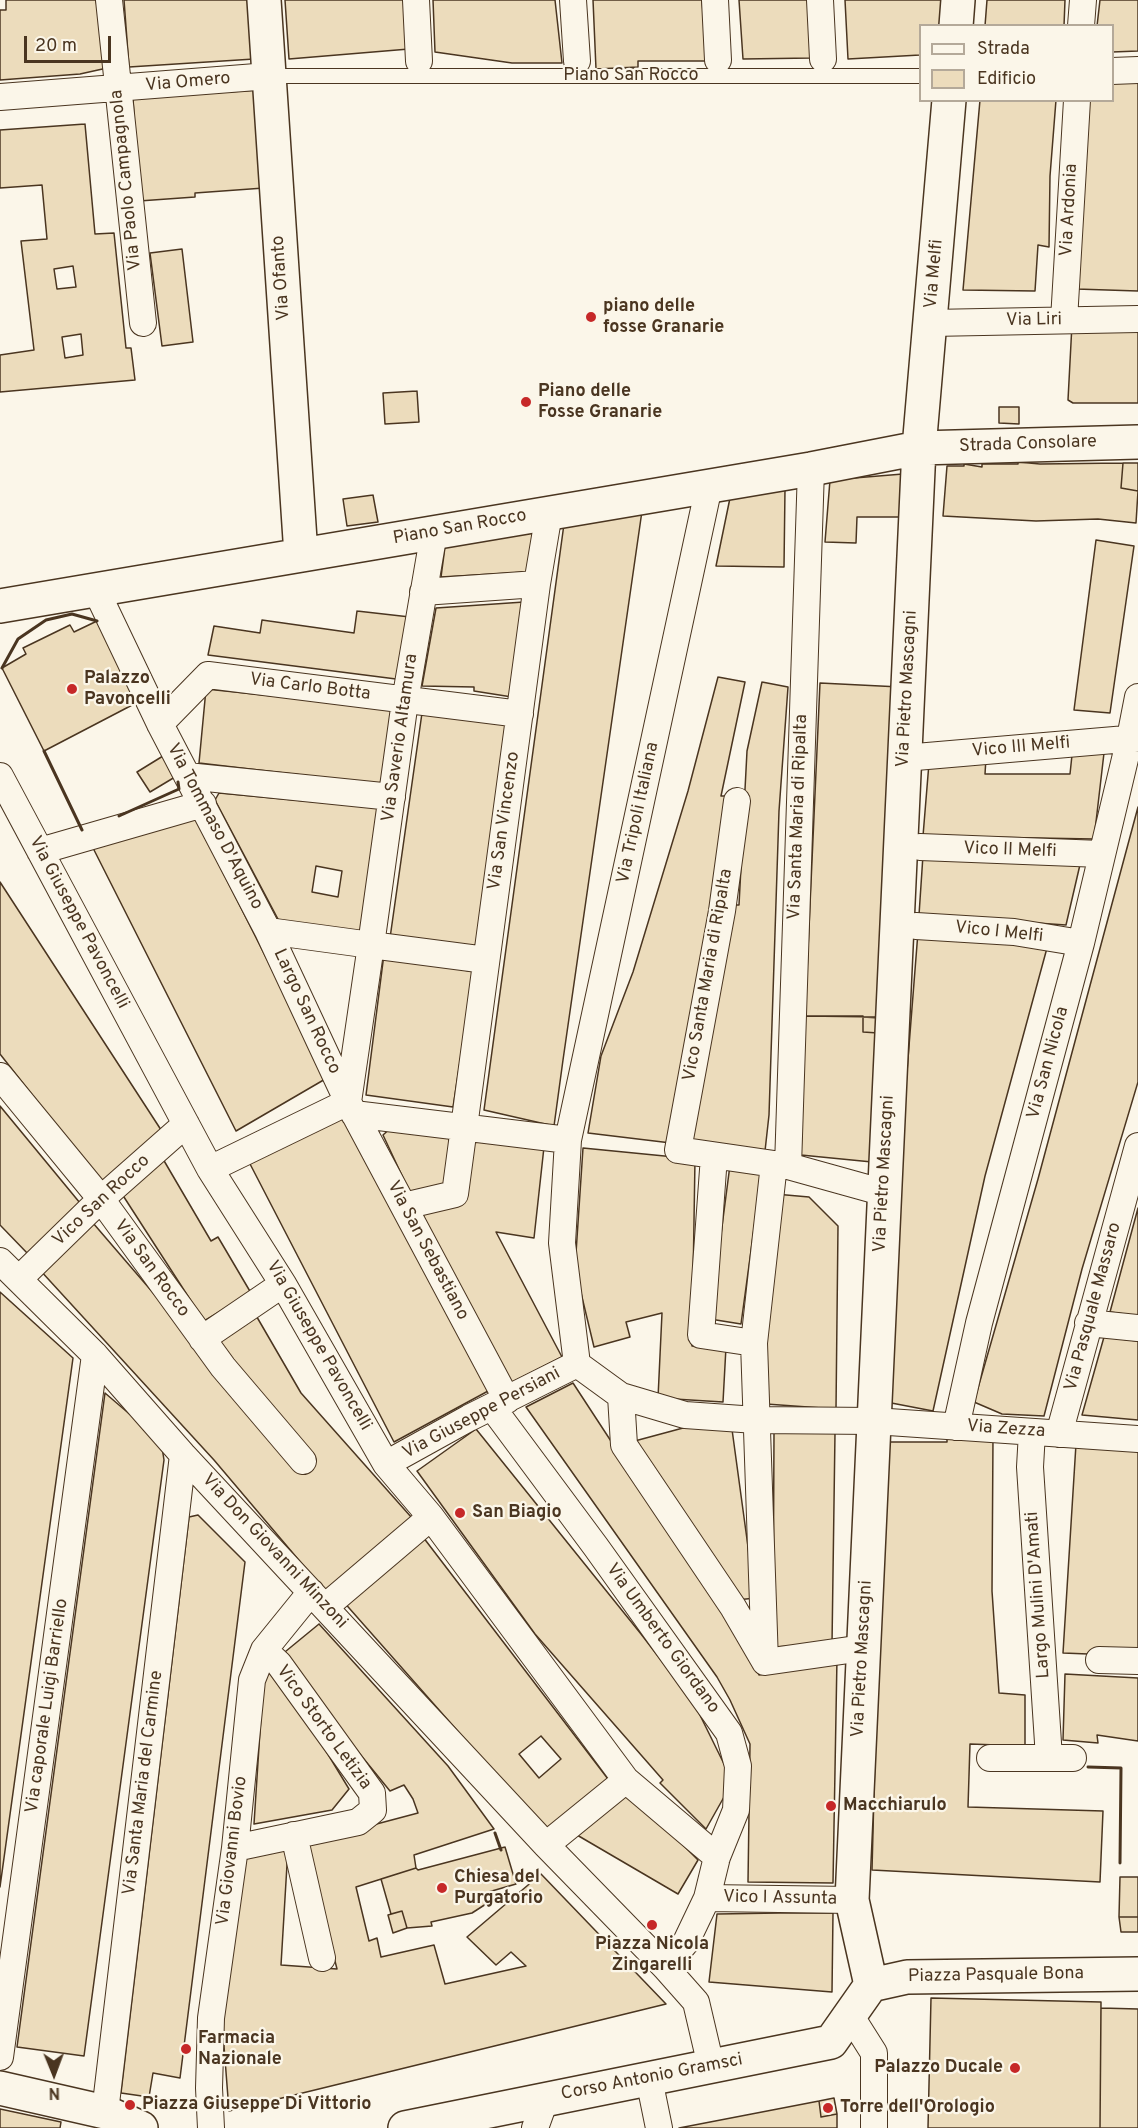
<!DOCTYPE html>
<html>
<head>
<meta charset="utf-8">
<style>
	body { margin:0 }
	#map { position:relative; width:1138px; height:2128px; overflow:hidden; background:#fbf6e9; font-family:Overpass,sans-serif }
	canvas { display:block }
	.legend { position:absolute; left:919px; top:24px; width:195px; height:78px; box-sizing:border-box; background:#fbf6e9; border:2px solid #b4a999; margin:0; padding:8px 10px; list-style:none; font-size:18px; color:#4a3520 }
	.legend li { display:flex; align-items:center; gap:12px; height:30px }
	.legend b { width:30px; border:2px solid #b4a999 }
	.north { position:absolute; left:24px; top:2044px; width:60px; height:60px; -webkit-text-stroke:4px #fbf6e9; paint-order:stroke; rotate:179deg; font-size:16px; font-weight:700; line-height:24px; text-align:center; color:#4a3520 }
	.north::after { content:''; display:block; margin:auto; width:21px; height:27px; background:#4a3520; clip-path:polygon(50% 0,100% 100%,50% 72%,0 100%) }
	.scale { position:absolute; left:24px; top:36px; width:87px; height:27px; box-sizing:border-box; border:3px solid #4a3520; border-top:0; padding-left:8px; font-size:18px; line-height:21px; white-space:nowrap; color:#4a3520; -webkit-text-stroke:4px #fbf6e9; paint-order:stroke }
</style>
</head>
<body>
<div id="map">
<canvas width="1138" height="2128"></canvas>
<ul class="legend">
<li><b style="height:8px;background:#fbf6e9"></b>Strada</li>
<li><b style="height:16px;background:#ecdcbc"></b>Edificio</li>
</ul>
<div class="north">N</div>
<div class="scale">20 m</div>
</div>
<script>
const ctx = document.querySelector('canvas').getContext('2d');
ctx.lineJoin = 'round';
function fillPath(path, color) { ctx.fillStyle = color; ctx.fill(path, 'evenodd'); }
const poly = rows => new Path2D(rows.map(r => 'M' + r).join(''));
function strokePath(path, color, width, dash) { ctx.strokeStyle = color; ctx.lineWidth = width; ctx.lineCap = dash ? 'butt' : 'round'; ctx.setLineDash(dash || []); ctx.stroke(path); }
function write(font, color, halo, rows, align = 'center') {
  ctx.font = font + ' Overpass,sans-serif'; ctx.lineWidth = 4.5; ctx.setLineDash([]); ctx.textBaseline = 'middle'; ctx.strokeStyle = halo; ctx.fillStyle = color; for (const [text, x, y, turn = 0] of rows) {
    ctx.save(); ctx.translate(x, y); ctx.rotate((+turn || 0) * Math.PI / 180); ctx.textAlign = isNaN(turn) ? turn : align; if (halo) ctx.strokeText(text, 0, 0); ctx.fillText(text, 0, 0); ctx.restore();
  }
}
const building = poly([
	[6,0,96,0,107,68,80,74,0,80,0,10,6,10,6,0],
	[124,0,249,0,254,59,129,67,124,0],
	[285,0,406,0,409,49,289,59,285,0],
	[433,0,555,0,562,63,512,63,435,52,433,0],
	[593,0,702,0,707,61,638,61,638,67,596,69,593,0],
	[739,0,810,0,812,58,743,59,739,0],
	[845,0,944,0,942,26,920,26,920,55,848,59,845,0],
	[987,0,1065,0,1064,26,985,26,987,0],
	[1100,0,1138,0,1138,51,1112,52,1112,26,1097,26,1100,0],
	[1112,81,1138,81,1138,291,1076,289,1087,100,1112,100,1112,81],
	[258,90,264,188,195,193,195,197,139,201,133,98,258,90],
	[980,100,1056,100,1050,176,1049,247,1038,245,1035,291,963,290,980,100],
	[85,124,95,234,114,233,126,348,131,348,135,380,0,392,0,355,34,350,21,241,47,239,42,185,0,188,0,130,85,124],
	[73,266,76,287,57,289,54,269,73,266],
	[81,334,83,355,65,358,62,337,81,334],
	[182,249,193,342,162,346,150,253,182,249],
	[1072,324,1138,326,1138,403,1073,403,1068,400,1072,324],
	[417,391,419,422,385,424,383,393,417,391],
	[999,407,1019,407,1019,424,999,423,999,407],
	[1018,462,1040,464,1123,463,1121,488,1138,491,1136,523,1098,519,1036,521,943,516,947,466,964,466,964,464,982,467,982,464,1018,464,1018,462],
	[1123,463,1138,463,1138,491,1121,488,1123,463],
	[915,473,912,517,857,517,856,543,825,542,830,480,915,473],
	[785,489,784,567,716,566,730,498,785,489],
	[373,495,378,522,347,526,343,499,373,495],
	[642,511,563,1060,554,1126,484,1110,564,524,642,511],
	[533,531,527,572,441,577,445,547,533,531],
	[1096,540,1134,546,1110,713,1074,710,1096,540],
	[524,602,512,697,474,691,474,687,422,686,436,608,524,602],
	[357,611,410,617,401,675,396,679,208,655,214,626,260,633,262,620,354,633,357,611],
	[97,621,138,702,44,751,2,668,26,654,23,648,70,625,74,632,97,621],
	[718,677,745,682,721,796,728,796,671,1143,588,1133,601,1056,633,972,688,791,718,677],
	[762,682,788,687,779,811,769,1115,765,1151,690,1141,732,905,739,905,747,751,762,682],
	[820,683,900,687,880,1017,805,1016,820,683],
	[206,689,398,709,387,785,199,763,206,689],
	[422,713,507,722,477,951,390,938,422,713],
	[1104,753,1094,839,923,836,929,763,986,758,985,774,1070,774,1072,755,1104,753],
	[163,756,175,777,150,792,137,772,163,756],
	[219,793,381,808,361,935,279,921,215,800,219,793],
	[316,866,342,871,338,897,312,892,316,866],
	[1138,807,1138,1082,1082,1269,1044,1416,1002,1414,974,1402,1038,1179,1138,807],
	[196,819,327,1078,236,1131,91,844,196,819],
	[923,855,1082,856,1066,925,919,915,923,855],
	[0,882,165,1136,106,1189,0,1054,0,882],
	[918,932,1047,948,985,1176,933,1411,881,1401,918,932],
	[384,954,474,972,453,1107,366,1095,384,954],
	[805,1016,863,1016,863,1032,878,1033,872,1162,801,1155,805,1016],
	[863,1017,879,1018,878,1033,863,1032,863,1017],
	[0,1106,80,1203,29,1255,0,1225,0,1106],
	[346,1113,490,1390,394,1442,249,1162,346,1113],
	[393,1126,449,1133,448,1187,412,1197,383,1135,393,1126],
	[473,1140,544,1147,534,1238,496,1232,562,1357,511,1383,422,1214,463,1204,473,1140],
	[583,1148,695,1159,692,1346,726,1347,723,1402,658,1398,662,1313,626,1322,630,1337,594,1347,575,1268,583,1148],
	[163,1159,211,1241,218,1237,251,1293,204,1321,122,1194,163,1159],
	[730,1165,762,1170,741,1324,710,1319,730,1165],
	[775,1194,809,1197,838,1226,836,1409,766,1404,767,1248,775,1194],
	[1138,1208,1138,1316,1110,1312,1138,1208],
	[93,1223,204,1352,254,1312,301,1393,412,1518,325,1591,214,1460,39,1269,93,1223],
	[0,1292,73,1358,0,1887,0,1292],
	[1104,1337,1138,1341,1138,1420,1082,1415,1104,1337],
	[573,1383,675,1539,737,1624,759,1675,837,1658,833,1883,748,1882,750,1744,730,1700,717,1677,526,1407,573,1383],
	[105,1393,161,1441,164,1460,84,2056,17,2047,105,1393],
	[731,1422,755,1598,737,1600,631,1442,683,1428,731,1422],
	[476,1429,641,1634,694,1703,727,1770,724,1797,706,1829,660,1783,663,1780,535,1634,417,1471,476,1429],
	[774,1432,835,1433,832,1644,773,1647,774,1432],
	[947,1434,993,1437,992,1591,999,1693,1025,1695,1025,1746,970,1744,968,1807,1103,1811,1100,1882,872,1870,883,1442,947,1442,947,1434],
	[1076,1444,1138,1448,1138,1656,1063,1653,1076,1444],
	[198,1515,245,1562,180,2078,153,2073,149,2097,121,2093,189,1517,198,1515],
	[423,1537,608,1779,545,1830,342,1600,423,1537],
	[541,1736,561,1759,539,1778,519,1754,541,1736],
	[319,1624,448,1766,494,1829,414,1855,416,1868,356,1887,369,1941,377,1938,381,1957,434,1945,445,1984,526,1966,511,1952,496,1965,467,1937,541,1874,666,2004,229,2111,222,2020,246,1857,288,1848,281,1965,337,1969,305,1843,418,1813,413,1799,404,1785,390,1791,280,1656,319,1624],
	[264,1669,280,1675,349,1789,332,1810,254,1824,264,1669],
	[1065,1674,1138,1678,1138,1741,1097,1735,1098,1743,1063,1740,1065,1674],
	[625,1787,698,1860,678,1894,577,1835,625,1787],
	[505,1847,516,1884,485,1893,486,1904,472,1913,431,1922,432,1926,407,1928,402,1911,391,1914,381,1879,416,1868,418,1870,505,1847],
	[1120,1877,1138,1877,1138,1917,1119,1917,1120,1877],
	[402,1911,407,1928,393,1933,388,1915,402,1911],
	[780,1913,833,1913,832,1992,709,1982,717,1914,780,1913],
	[1119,1917,1138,1917,1138,1932,1121,1932,1119,1917],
	[931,1998,1101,2002,1100,2128,928,2128,931,1998],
	[1101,2008,1138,2009,1138,2128,1100,2128,1101,2008],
	[834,2098,837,2114,821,2117,819,2101,834,2098],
	[819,2101,821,2117,837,2114,837,2128,679,2128,819,2101],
	[0,2109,61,2122,60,2128,0,2128,0,2109]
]);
fillPath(building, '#ecdcbc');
strokePath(building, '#4a3520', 1.5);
const service = poly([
	[269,76,920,76]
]);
const minor = poly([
	[109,0,143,323],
	[416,0,419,61],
	[573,0,577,61],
	[715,0,718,60],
	[820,0,823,59],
	[1081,26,1083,0],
	[1112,71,1138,70],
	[0,97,269,76],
	[1064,320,1077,100],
	[931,323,1138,319],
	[709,486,568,1140,562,1243,577,1364,621,1396,685,1415,756,1420,874,1421,1138,1439],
	[434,532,405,701,371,945,486,960],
	[96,590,160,724,268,931],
	[423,592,537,584],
	[160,724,208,675,520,714],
	[904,758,1138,738],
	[0,776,210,1169,283,1284,386,1464,431,1517,626,1780,717,1857],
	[187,776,392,797],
	[737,801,722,911,678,1150,788,1166,885,1193],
	[920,847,1101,854],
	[40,851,203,804],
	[916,926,1014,932,1081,943],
	[0,1076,101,1199,223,1367,303,1461],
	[348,1102,371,945,268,931,348,1102,507,1400],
	[354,1114,568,1140],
	[714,1156,701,1335,754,1343],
	[788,1166,811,469],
	[210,1169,348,1102],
	[404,1206,455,1194,537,584,549,513],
	[0,1261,95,1355,183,1455,546,1845,665,1967,696,2002,711,2066],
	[19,1279,101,1199,186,1124],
	[1088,1323,1138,1328],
	[202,1339,283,1284],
	[621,1396,624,1445,733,1607,765,1662,863,1648],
	[492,1407,596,1547,729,1733,738,1766,736,1810,717,1857,707,1898,686,1942,665,1967],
	[956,1427,979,1323,1081,943,1130,738,1138,697],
	[1032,1432,1030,1467,1049,1758],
	[1059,1434,1138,1146],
	[386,1464,469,1418,577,1364],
	[325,1607,431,1517],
	[1099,1660,1138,1661],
	[765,1662,754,1343,774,1164],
	[990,1758,1073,1758],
	[294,1835,322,1958],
	[546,1845,626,1780],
	[235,1848,358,1822,373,1810,372,1793,279,1664,264,1650],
	[707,1898,852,1900],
	[850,2015,874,2053,874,2128],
	[0,2057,95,1355],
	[649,2079,659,2128],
	[105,2112,183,1455],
	[211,2128,209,2088,211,2018,235,1848,252,1680,264,1650,311,1592],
	[535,2128,545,2100]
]);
const tertiary = poly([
	[264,0,301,555],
	[956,26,958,0],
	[0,606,811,469,919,448,1138,442],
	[871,1985,852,1900,919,448,949,100],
	[871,1985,907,1977,1138,1974],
	[0,2088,105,2112,141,2128],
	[405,2128,831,2042,871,1985]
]);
strokePath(service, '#4a3520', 16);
strokePath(minor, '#4a3520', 28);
strokePath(tertiary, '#4a3520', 36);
strokePath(service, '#fbf6e9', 14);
strokePath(minor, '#fbf6e9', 26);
strokePath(tertiary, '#fbf6e9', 33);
strokePath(poly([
	[2,668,18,639,46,620,72,614,97,621],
	[44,751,82,830],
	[119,816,179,789,178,782],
	[1088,1767,1121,1768,1120,1863],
	[495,1833,501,1850]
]), '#4a3520', 3);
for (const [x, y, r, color] of [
	[591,317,6,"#c62828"],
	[526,402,6,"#c62828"],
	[72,689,6,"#c62828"],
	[460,1513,6,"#c62828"],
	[831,1806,6,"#c62828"],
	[442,1888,6,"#c62828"],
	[652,1925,6,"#c62828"],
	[186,2049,6,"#c62828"],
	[1015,2068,6,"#c62828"],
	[130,2105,6,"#c62828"],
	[828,2108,6,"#c62828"]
]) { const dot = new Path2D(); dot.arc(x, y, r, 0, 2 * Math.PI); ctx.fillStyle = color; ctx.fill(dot); strokePath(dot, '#fbf6e9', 2); }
write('18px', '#4a3520', '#fbf6e9', [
	["Piano San Rocco",631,76],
	["Via Omero",188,83,-5],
	["Via Paolo Campagnola",127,180,-96],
	["Via Ardonia",1070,210,-87],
	["Via Melfi",935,274,-85],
	["Via Ofanto",282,278,-94],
	["Via Liri",1034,321,-1],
	["Strada Consolare",1028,445,-2],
	["Piano San Rocco",460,528,-10],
	["Via Carlo Botta",310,688,7],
	["Via Pietro Mascagni",908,689,-87],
	["Via Saverio Altamura",401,738,-82],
	["Vico III Melfi",1021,748,-5],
	["Via Tripoli Italiana",639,813,-78],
	["Via Santa Maria di Ripalta",799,817,-88],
	["Via San Vincenzo",505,821,-82],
	["Via Tommaso D'Aquino",214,827,62],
	["Vico II Melfi",1010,851,2],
	["Via Giuseppe Pavoncelli",78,923,62],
	["Vico I Melfi",999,933,6],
	["Vico Santa Maria di Ripalta",709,975,-80],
	["Largo San Rocco",306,1012,65],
	["Via San Nicola",1049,1063,-75],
	["Via Pietro Mascagni",885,1174,-87],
	["Vico San Rocco",102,1201,-43],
	["Via San Sebastiano",427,1251,62],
	["Via San Rocco",151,1269,54],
	["Via Pasquale Massaro",1094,1307,-75],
	["Via Giuseppe Pavoncelli",318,1346,60],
	["Via Giuseppe Persiani",482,1414,-28],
	["Via Zezza",1006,1430,4],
	["Via Don Giovanni Minzoni",274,1552,47],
	["Largo Mulini D'Amati",1039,1595,-94],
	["Via Umberto Giordano",662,1639,54],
	["Via Pietro Mascagni",863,1659,-87],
	["Via caporale Luigi Barriello",48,1706,-82],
	["Vico Storto Letizia",323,1728,54],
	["Via Santa Maria del Carmine",144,1783,-83],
	["Via Giovanni Bovio",233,1851,-83],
	["Vico I Assunta",780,1899,1],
	["Piazza Pasquale Bona",996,1976,-1],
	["Corso Antonio Gramsci",652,2078,-11]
]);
write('bold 18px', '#4a3520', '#fbf6e9', [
	["piano delle",603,307],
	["fosse Granarie",603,328],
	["Piano delle",538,392],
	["Fosse Granarie",538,413],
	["Palazzo",84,679],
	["Pavoncelli",84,700],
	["San Biagio",472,1513],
	["Macchiarulo",843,1806],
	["Chiesa del",454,1878],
	["Purgatorio",454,1899],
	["Piazza Nicola",652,1945,"center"],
	["Zingarelli",652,1966,"center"],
	["Farmacia",198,2039],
	["Nazionale",198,2060],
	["Palazzo Ducale",1003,2068,"right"],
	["Piazza Giuseppe Di Vittorio",142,2105],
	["Torre dell'Orologio",840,2108]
], 'left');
</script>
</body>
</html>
